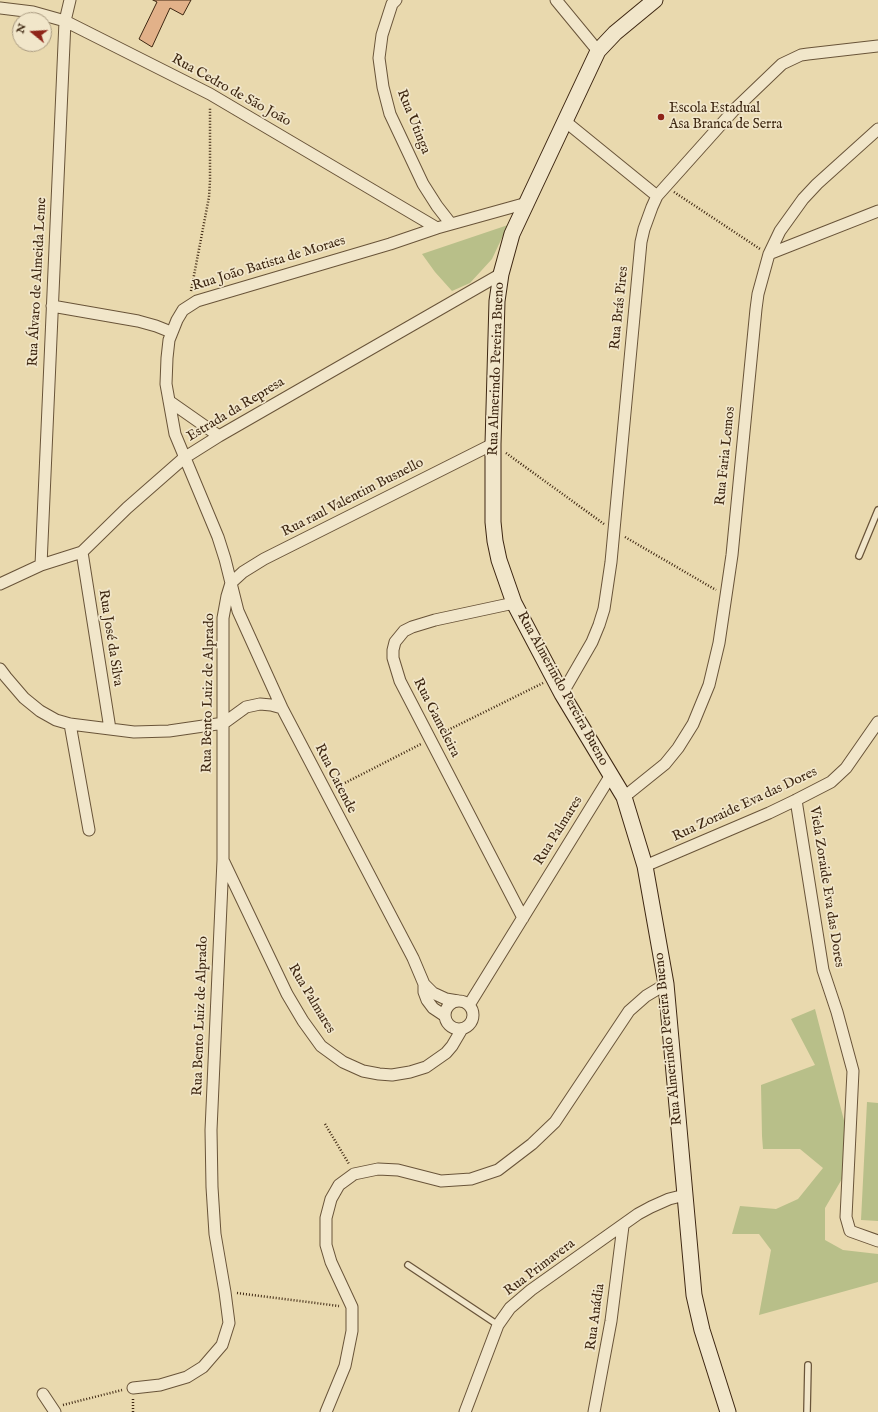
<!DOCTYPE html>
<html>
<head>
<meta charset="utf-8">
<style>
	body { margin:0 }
	#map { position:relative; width:878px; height:1412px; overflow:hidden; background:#e9d9ae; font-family:"IM FELL English",serif }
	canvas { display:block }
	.north { position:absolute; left:12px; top:12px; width:40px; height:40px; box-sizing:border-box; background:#f1e6ca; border:1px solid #a99a80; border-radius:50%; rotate:288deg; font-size:11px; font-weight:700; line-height:16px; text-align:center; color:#3e2712 }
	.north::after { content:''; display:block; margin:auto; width:14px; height:18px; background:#8f2418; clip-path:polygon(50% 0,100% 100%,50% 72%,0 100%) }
</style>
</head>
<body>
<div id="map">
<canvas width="878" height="1412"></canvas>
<div class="north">N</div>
</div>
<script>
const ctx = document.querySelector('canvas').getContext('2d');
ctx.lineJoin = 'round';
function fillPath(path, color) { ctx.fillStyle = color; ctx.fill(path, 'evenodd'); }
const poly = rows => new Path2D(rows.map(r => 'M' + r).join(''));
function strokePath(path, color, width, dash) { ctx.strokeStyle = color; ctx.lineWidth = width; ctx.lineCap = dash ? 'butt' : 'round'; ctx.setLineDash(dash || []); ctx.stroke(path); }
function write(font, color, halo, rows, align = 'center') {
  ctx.font = font + ' "IM FELL English",serif'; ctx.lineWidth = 3.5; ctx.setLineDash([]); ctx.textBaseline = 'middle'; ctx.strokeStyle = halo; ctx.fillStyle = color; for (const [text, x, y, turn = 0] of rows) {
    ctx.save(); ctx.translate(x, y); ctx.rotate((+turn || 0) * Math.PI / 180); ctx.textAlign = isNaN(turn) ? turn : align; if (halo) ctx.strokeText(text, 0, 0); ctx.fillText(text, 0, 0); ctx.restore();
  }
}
fillPath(poly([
	[508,225,492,259,470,283,452,291,435,272,422,254],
	[815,1009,846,1128,846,1172,825,1208,825,1240,843,1250,878,1254,878,1282,759,1315,771,1250,759,1234,732,1234,740,1206,776,1209,798,1199,823,1168,800,1149,763,1149,762,1136,761,1085,815,1065,791,1019],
	[867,1102,878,1103,878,1221,861,1220]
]), '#b8bf89');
const building = poly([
	[153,0,191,0,183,15,170,8,152,47,139,39,157,2,153,0]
]);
fillPath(building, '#e2b189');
strokePath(building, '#3e2712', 1);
const lane = poly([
	[859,556,878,510],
	[408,1265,498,1325],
	[807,1412,808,1365]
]);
const street = poly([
	[396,0,392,4,382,35,379,58,383,87,390,114,423,184,437,206,451,224],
	[556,0,598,51],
	[0,8,33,12,65,21,210,94,437,228],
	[566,122,657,196],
	[769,254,878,211],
	[52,306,138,321,156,326,171,332],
	[169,401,219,436],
	[82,552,110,729],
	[41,565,65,21,70,0],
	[0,584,41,565,82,552,127,508,184,458,219,436,501,274],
	[514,603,435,620,412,627,404,631,395,642,393,650,393,658,400,681,523,918],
	[0,669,6,677,24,698,40,711,56,720,70,724,134,732,169,731,224,723,246,707,260,704,271,705,282,708],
	[562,694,592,642,599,625,604,609,611,562,641,242,644,229,652,207,657,196,734,110,782,64,801,55,808,54,878,46],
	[70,724,89,830],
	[624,797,665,764,678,748,693,724,709,685,719,643,732,555,756,309,758,294,769,254,780,231,803,199,817,184,878,129],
	[796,800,823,970,837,1012,853,1071,846,1217,850,1231,878,1241],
	[224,862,287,994,303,1021,321,1046,343,1062,363,1071,379,1074,392,1075,410,1072,426,1067,446,1053,452,1046,462,1029],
	[645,866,769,813,796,800,831,782,846,768,878,722],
	[424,984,424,992,427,1000,433,1008,445,1016],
	'445 1015a14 14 0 1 1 28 0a14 14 0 1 1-28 0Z',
	[458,1001,446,999,433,993,424,984,413,958,282,708,238,611,225,559,218,537,175,434,166,384,167,358,169,340,177,320,183,310,197,301,390,244,437,228,527,203],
	[469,1005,611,775],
	[133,1388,160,1385,187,1377,203,1367,222,1345,229,1323,225,1292,215,1234,212,1187,211,1130,223,860,223,618,227,596,231,583,243,572,264,559,493,444],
	[43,1394,55,1412],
	[326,1412,345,1366,352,1331,352,1307,331,1262,326,1245,326,1218,331,1199,339,1185,354,1174,378,1169,398,1170,441,1181,471,1179,498,1170,532,1144,555,1122,629,1011,646,996,666,984],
	[465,1412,498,1325,510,1308,531,1290,638,1214,651,1207,669,1199,685,1195],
	[594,1412,611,1321,623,1226]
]);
const secondary = poly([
	[655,0,615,33,598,51,512,234,501,274,497,301,493,444,493,522,495,541,499,560,514,603,562,694,624,797,645,866,666,984,694,1295,702,1330,728,1412]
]);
strokePath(lane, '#695439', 8);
strokePath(street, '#695439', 13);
strokePath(secondary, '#3e2712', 17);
strokePath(poly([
	[674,192,760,249],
	[191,291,209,197,210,181,210,108],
	[506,453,604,524],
	[625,537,716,590],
	[440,734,543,683],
	[337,787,421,744],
	[325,1124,349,1164],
	[237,1293,339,1306],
	[133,1399,133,1412],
	[63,1405,122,1390]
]), '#3e2712', 2.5, [1, 2]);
strokePath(lane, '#f1e6ca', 5.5);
strokePath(street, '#f1e6ca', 11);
strokePath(secondary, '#f1e6ca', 15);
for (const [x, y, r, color] of [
	[661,117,4,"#8f2418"]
]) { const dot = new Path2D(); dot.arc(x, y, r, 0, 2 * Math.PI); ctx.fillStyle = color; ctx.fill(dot); strokePath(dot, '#f1e6ca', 1.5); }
write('14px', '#3e2712', '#f1e6ca', [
	["Rua Cedro de São João",231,91,29],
	["Rua Utinga",413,122,68],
	["Rua João Batista de Moraes",269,264,-17],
	["Rua Álvaro de Almeida Leme",38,282,-87],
	["Rua Brás Pires",620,308,-84],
	["Rua Almerindo Pereira Bueno",497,369,-88],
	["Estrada da Represa",236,410,-31],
	["Rua Faria Lemos",726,456,-84],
	["Rua raul Valentim Busnello",353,498,-27],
	["Rua José da Silva",110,638,81],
	["Rua Almerindo Pereira Bueno",562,689,61],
	["Rua Bento Luiz de Alprado",209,693,-89],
	["Rua Gameleira",436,718,63],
	["Rua Catende",335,779,63],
	["Rua Zoraide Eva das Dores",745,805,-25],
	["Rua Palmares",559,831,-58],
	["Viela Zoraide Eva das Dores",826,887,81],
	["Rua Palmares",311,999,59],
	["Rua Bento Luiz de Alprado",201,1016,-88],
	["Rua Almerindo Pereira Bueno",669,1039,-96],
	["Rua Primavera",540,1268,-37],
	["Rua Anádia",596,1317,-82]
]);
write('14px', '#3e2712', '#f1e6ca', [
	["Escola Estadual",669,109],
	["Asa Branca de Serra",669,125]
], 'left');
</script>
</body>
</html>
